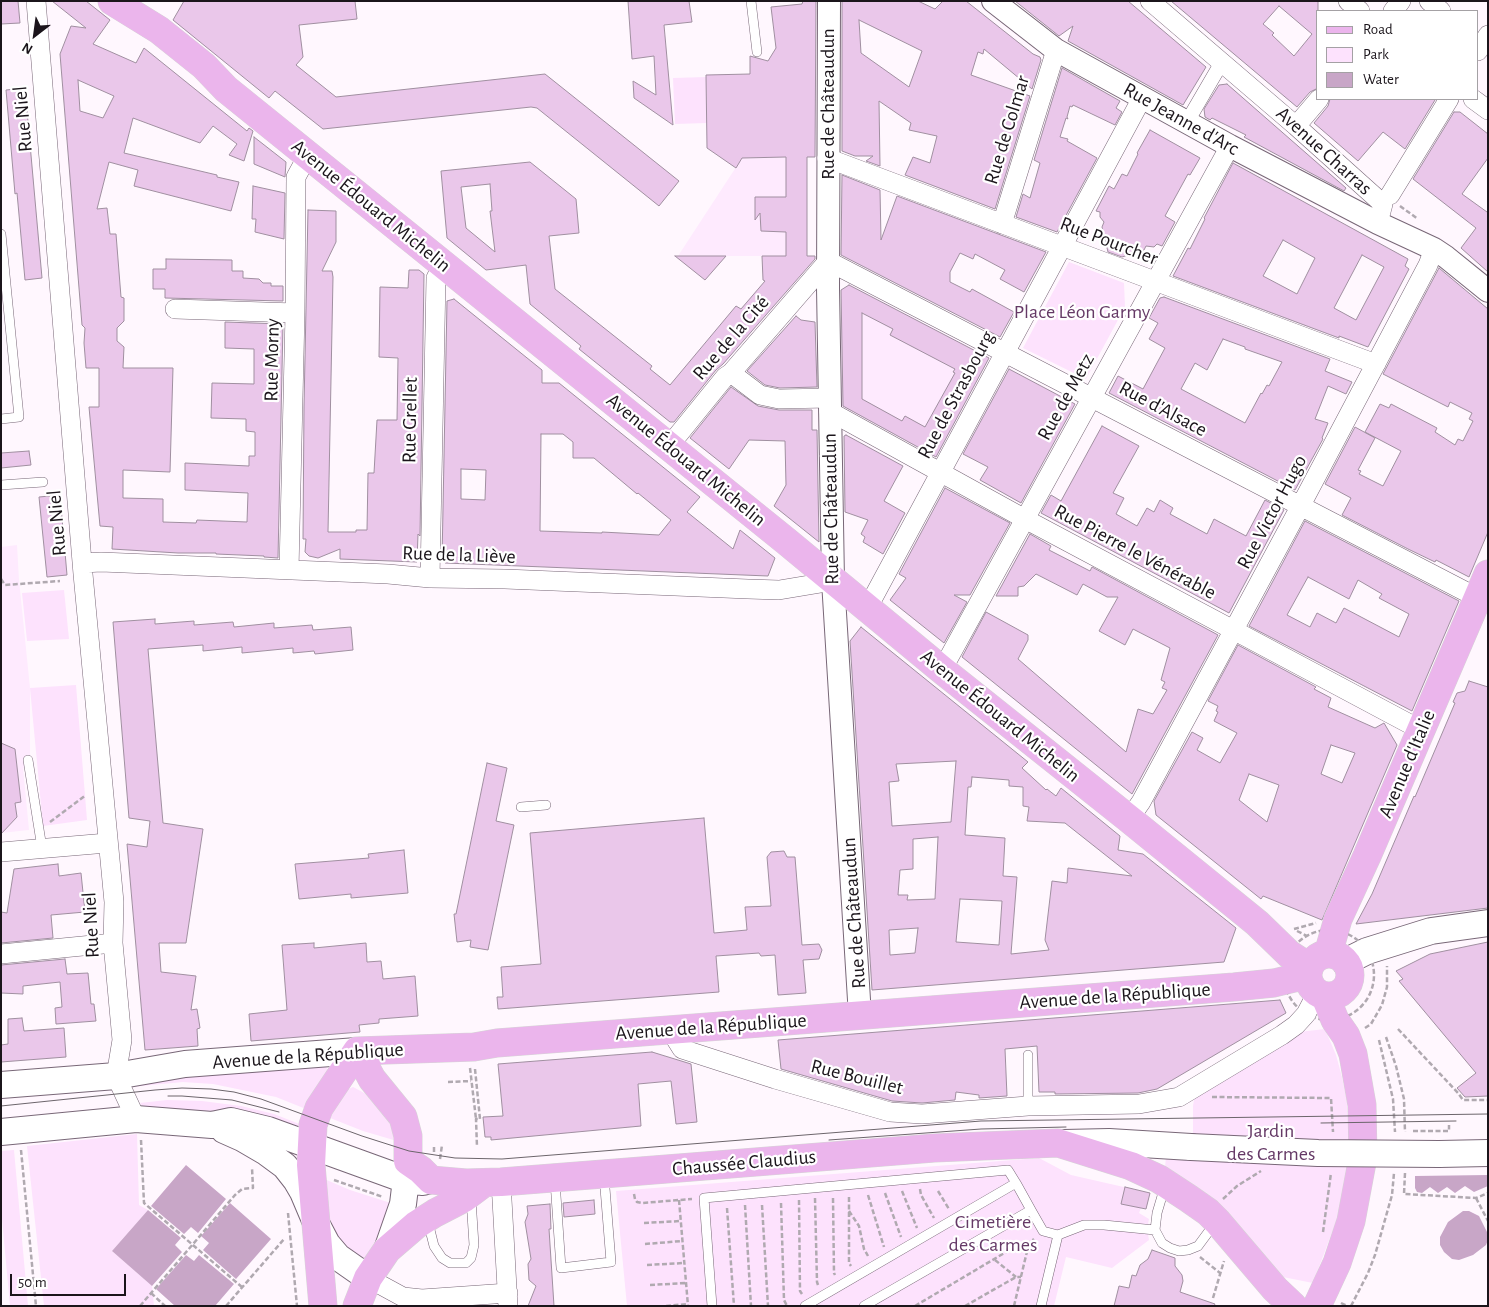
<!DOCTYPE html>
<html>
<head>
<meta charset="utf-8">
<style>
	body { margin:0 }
	#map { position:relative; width:1489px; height:1307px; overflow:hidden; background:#fff7fe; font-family:"Alegreya Sans",sans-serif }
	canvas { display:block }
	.frame { position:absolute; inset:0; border:2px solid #1b151b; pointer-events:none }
	.legend { position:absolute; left:1316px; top:10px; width:162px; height:90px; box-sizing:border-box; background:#fff; border:1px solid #a4a1a4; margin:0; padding:6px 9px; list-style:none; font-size:15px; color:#1b151b }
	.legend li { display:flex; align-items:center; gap:10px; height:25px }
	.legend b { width:25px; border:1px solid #a4a1a4 }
	.north { position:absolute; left:10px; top:10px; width:50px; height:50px; -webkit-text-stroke:4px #fff; paint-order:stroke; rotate:210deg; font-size:14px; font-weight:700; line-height:20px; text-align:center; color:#1b151b }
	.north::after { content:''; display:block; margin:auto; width:18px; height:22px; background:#1b151b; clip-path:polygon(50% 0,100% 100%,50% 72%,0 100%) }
	.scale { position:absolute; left:10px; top:1274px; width:116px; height:22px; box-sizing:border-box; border:2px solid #1b151b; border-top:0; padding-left:6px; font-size:15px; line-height:18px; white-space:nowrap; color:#1b151b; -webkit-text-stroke:4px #fff; paint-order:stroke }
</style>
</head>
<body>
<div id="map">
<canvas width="1489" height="1307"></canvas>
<div class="frame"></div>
<ul class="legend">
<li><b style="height:6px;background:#ebb5ec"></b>Road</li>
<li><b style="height:14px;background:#fde2fd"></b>Park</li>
<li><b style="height:14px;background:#c8a6c7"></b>Water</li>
</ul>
<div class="north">N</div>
<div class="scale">50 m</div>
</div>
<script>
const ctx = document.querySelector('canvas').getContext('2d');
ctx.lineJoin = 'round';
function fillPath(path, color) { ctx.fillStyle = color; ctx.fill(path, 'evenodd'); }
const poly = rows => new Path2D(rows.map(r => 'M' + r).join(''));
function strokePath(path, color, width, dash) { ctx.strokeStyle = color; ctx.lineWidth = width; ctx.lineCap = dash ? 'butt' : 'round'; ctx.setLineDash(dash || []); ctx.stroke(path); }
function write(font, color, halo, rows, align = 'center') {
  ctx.font = font + ' "Alegreya Sans",sans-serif'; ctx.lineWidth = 4.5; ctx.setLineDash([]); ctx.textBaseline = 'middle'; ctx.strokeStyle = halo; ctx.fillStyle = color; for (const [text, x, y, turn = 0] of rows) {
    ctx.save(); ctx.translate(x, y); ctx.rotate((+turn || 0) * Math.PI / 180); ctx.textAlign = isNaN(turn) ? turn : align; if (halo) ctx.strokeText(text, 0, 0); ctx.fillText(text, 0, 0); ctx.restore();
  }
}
fillPath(poly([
	[807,157,807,256,678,256,742,158],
	[849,285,967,346,953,372,975,384,964,404,944,393,916,446,841,406,841,290],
	[17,545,19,580,30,688,30,767,23,768,29,830,1,833,1,547]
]), '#feeafe');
fillPath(poly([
	[706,77,707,123,675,124,673,78],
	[1069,262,1124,283,1125,307,1086,379,1023,348],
	[64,590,69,639,27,641,22,593],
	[76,685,87,820,43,826,30,688],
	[1325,1029,1336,1055,1342,1077,1347,1101,1349,1142,1346,1186,1336,1222,1313,1283,1283,1277,1165,1167,1166,1157,1193,1160,1193,1106,1195,1094,1299,1032],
	[326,1067,330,1073,306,1109,276,1097,213,1084,183,1082,130,1087,127,1081],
	[353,1087,368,1095,393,1120,397,1141,363,1131,325,1116,341,1092],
	[167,1100,202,1101,241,1106,274,1114,302,1125,300,1138,145,1109,140,1103],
	[137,1134,139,1205,148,1210,112,1251,152,1286,154,1306,44,1306,27,1146],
	[14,1150,28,1306,10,1306,1,1208,1,1151],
	[1039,1158,1071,1175,1150,1193,1146,1209,1141,1208,1139,1213,1149,1219,1147,1229,1149,1240,1112,1268,1066,1257,1054,1306,627,1306,616,1191],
	[322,1178,350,1190,397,1205,368,1256,361,1261,330,1233]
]), '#fde2fd');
fillPath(poly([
	[186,1165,226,1199,198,1233,191,1227,184,1234,151,1206],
	[1488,1175,1488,1186,1474,1192,1465,1186,1455,1193,1447,1187,1438,1193,1430,1187,1422,1193,1417,1192,1415,1188,1415,1176],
	[230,1203,271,1239,236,1279,203,1250,209,1243,201,1236],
	[148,1210,181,1238,175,1245,182,1252,152,1286,112,1251],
	[1463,1211,1469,1211,1479,1216,1487,1232,1488,1240,1486,1245,1473,1255,1459,1260,1452,1259,1444,1252,1440,1245,1440,1237,1448,1222],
	[186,1255,194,1261,199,1255,234,1284,215,1306,175,1306,156,1289]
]), '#c8a6c7');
const building = poly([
	[1,1,18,1,20,23,1,24,1,1],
	[52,1,86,1,110,20,93,44,136,63,144,48,247,131,249,128,253,131,244,161,229,155,237,144,213,126,200,143,133,118,124,153,217,175,217,177,239,182,231,211,134,186,138,170,109,162,97,209,107,208,110,234,116,234,121,297,124,298,124,321,117,328,117,341,124,347,123,368,173,368,170,472,123,470,123,498,163,499,163,522,196,523,197,520,247,522,248,493,185,490,185,463,249,466,249,456,255,456,255,432,246,431,246,419,211,418,212,383,254,384,254,349,225,348,225,322,283,324,278,558,264,557,264,556,216,554,216,553,178,553,112,549,113,527,100,526,89,407,99,407,99,368,86,368,84,343,85,328,82,325,60,54,71,26,86,28,52,1],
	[78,80,114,96,103,118,80,111,78,80],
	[184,1,355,1,357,19,299,25,303,57,296,65,336,97,545,74,679,181,659,206,537,108,531,107,323,129,275,91,269,98,173,20,184,1],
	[628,1,689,1,692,22,664,25,673,125,634,98,633,81,656,95,654,56,632,59,628,1],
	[803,1,816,1,815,157,807,157,807,256,815,256,815,259,723,364,716,370,674,422,670,422,579,349,581,346,530,304,526,265,486,270,447,238,441,171,530,162,576,199,579,233,549,236,555,289,652,366,650,369,670,385,736,306,741,309,765,281,763,280,762,256,786,256,786,232,761,231,760,213,755,220,755,197,786,197,786,157,742,158,736,168,707,148,706,75,750,74,750,56,768,61,776,48,771,7,802,4,803,1],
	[490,184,492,211,490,211,495,252,466,228,461,187,490,184],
	[842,1,918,1,935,9,943,1,966,1,1033,54,1040,57,1041,60,1032,89,984,49,983,54,978,52,971,75,1030,96,995,209,905,175,913,157,930,163,937,136,909,130,911,123,879,101,880,166,866,161,873,156,855,156,842,151,842,1],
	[859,20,922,51,909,87,861,53,859,20],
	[1015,1,1128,1,1206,67,1183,105,1068,41,1073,26,1059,36,1015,1],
	[1171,1,1318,1,1318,88,1310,92,1297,107,1171,1],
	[1279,6,1312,34,1294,56,1272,35,1274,33,1263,24,1279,6],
	[1062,68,1120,101,1116,108,1122,112,1115,125,1073,105,1072,107,1070,106,1067,117,1068,119,1066,118,1060,137,1068,139,1067,141,1097,158,1057,232,1016,217,1023,194,1030,198,1040,163,1034,160,1062,68],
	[1227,84,1346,188,1344,191,1244,137,1246,135,1212,118,1210,120,1205,117,1204,109,1219,85,1227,84],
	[25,88,42,278,25,280,17,193,15,194,6,90,25,88],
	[1330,99,1435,99,1435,100,1405,149,1383,132,1358,161,1314,123,1328,106,1330,99],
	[1454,112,1460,112,1488,134,1488,158,1462,194,1487,212,1488,211,1488,272,1461,248,1476,228,1413,179,1454,112],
	[1150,130,1200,158,1190,175,1188,174,1165,216,1175,222,1162,246,1157,244,1154,247,1146,246,1144,250,1122,257,1108,252,1102,227,1104,222,1100,217,1100,212,1096,211,1109,186,1114,189,1122,174,1127,176,1138,154,1137,153,1150,130],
	[254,137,286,162,285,177,254,164,254,137],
	[1233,163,1408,259,1405,266,1409,269,1368,347,1339,336,1339,338,1173,276,1188,248,1190,249,1205,219,1204,218,1233,163],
	[1283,240,1315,258,1297,294,1263,276,1283,240],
	[1362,255,1384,267,1356,320,1334,308,1362,255],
	[842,175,880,190,881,240,897,196,1046,252,1024,292,1000,279,1005,270,975,254,973,259,960,253,950,272,950,282,970,292,972,289,1014,312,1000,337,841,255,842,175],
	[253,186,285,193,284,239,255,232,256,219,252,219,253,186],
	[308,210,336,211,336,242,322,271,332,271,333,277,328,532,356,532,356,530,367,530,368,473,374,473,377,420,397,420,398,358,379,357,380,287,408,288,409,270,419,270,424,274,420,536,418,534,417,562,340,559,340,549,318,558,309,556,305,552,306,539,303,539,304,406,308,210],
	[675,256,726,256,705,280,675,256],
	[166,259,232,260,232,271,243,271,243,278,259,279,263,283,271,283,271,286,283,286,283,301,165,298,165,289,153,289,153,269,166,269,166,259],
	[1439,268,1488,309,1488,532,1469,577,1436,560,1435,562,1408,549,1342,515,1351,498,1325,484,1355,427,1375,438,1358,470,1361,471,1359,474,1383,486,1401,451,1365,432,1380,404,1389,408,1391,404,1437,428,1435,432,1455,445,1458,439,1463,441,1473,421,1469,419,1472,413,1450,402,1448,407,1383,374,1439,268],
	[849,285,989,358,936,457,843,406,841,290,849,285],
	[862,313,893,329,890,335,955,369,953,372,955,373,925,427,905,416,902,421,862,399,862,313],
	[1164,297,1330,359,1325,371,1352,382,1346,394,1328,386,1315,419,1328,423,1322,438,1323,439,1295,490,1109,393,1118,376,1143,389,1165,348,1149,339,1158,323,1149,318,1160,298,1164,297],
	[1223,339,1245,347,1245,349,1282,362,1269,386,1267,385,1262,394,1261,393,1245,423,1181,389,1195,363,1207,370,1223,339],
	[454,299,542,370,542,383,559,383,700,497,687,512,733,549,740,530,775,558,768,576,445,563,442,560,447,301,454,299],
	[541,434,563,434,573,442,573,458,594,458,637,494,638,493,671,520,659,535,602,532,602,533,540,531,541,434],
	[461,469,486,470,485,500,461,499,461,469],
	[796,316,801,320,815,322,817,387,780,388,765,385,747,371,796,316],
	[1009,369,1075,404,1021,503,980,480,988,467,963,454,1009,369],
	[731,387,758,406,779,410,812,410,812,430,817,430,819,542,774,506,786,485,785,441,749,440,729,469,690,438,731,387],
	[1102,426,1139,446,1113,493,1124,498,1116,514,1137,526,1147,508,1154,512,1160,500,1173,508,1170,514,1207,534,1214,519,1246,536,1265,500,1284,510,1229,613,1041,513,1051,495,1061,501,1102,426],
	[846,435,903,466,884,501,905,513,883,554,863,542,865,537,861,534,868,520,845,512,844,436,846,435],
	[29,451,31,465,1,468,1,453,29,451],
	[945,488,1010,523,970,595,954,595,967,602,944,643,890,600,906,578,899,574,945,488],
	[60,495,67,575,47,577,39,497,60,495],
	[1305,521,1459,601,1412,711,1249,626,1305,521],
	[1308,577,1349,599,1358,580,1382,594,1379,598,1409,614,1399,637,1344,608,1336,623,1317,613,1310,627,1287,615,1308,577],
	[1030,534,1051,546,1049,550,1090,571,1092,567,1218,635,1132,794,962,657,986,612,1028,635,1028,640,1018,659,1126,752,1138,709,1153,714,1167,690,1162,688,1165,682,1161,680,1170,648,1133,629,1125,645,1099,631,1118,597,1107,597,1083,584,1077,595,1036,574,1024,586,1018,587,1018,596,996,596,1030,534],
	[155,619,155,624,194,621,194,625,233,622,234,627,274,623,274,628,312,625,313,630,351,627,353,650,315,654,314,651,293,653,293,648,242,653,242,647,203,651,203,645,148,649,163,823,203,829,186,943,159,943,161,972,196,976,191,1010,197,1009,200,1028,197,1029,198,1046,145,1050,127,844,147,847,150,821,129,818,113,622,155,619],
	[861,627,1028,762,1022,768,1046,790,1047,789,1056,796,1061,788,1120,836,1118,850,1143,854,1236,928,1224,962,872,990,850,641,861,627],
	[956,761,951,822,892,826,889,782,899,781,896,764,956,761],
	[972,777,1009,780,1009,786,1023,787,1023,806,1029,807,1027,821,1065,823,1132,876,1068,868,1067,883,1052,881,1045,940,1049,950,1011,954,1017,877,1003,876,1005,838,965,835,968,787,971,787,972,777],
	[938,837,935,899,907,900,908,895,898,895,900,870,913,869,913,839,938,837],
	[960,899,1002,901,999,945,956,942,960,899],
	[918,928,915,953,890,955,889,930,918,928],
	[1238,645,1316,687,1314,689,1331,698,1328,707,1375,728,1384,723,1397,745,1322,920,1263,896,1261,899,1156,815,1154,801,1192,732,1203,738,1197,750,1220,763,1237,733,1214,721,1218,712,1216,711,1218,706,1208,701,1238,645],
	[1331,745,1355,753,1342,783,1321,774,1331,745],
	[1249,774,1279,785,1267,822,1239,800,1249,774],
	[1469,681,1488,687,1488,908,1356,924,1372,894,1414,796,1415,797,1455,703,1453,702,1457,693,1465,691,1469,681],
	[1,743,15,749,21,802,15,803,17,817,1,834,1,743],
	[487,763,507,768,496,821,514,825,488,950,470,947,471,940,457,942,454,914,456,914,487,763],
	[704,818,714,933,747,930,745,907,771,906,767,857,771,852,784,851,787,857,795,857,802,945,819,944,822,950,819,959,803,960,806,993,778,995,775,955,761,956,759,953,716,956,719,992,498,1009,497,997,503,997,501,967,541,964,530,833,704,818],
	[404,850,408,893,351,898,351,894,299,899,295,864,369,858,368,854,404,850],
	[58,864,59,876,81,873,85,912,51,915,53,938,1,943,1,912,7,913,14,869,58,864],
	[1488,942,1488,1096,1465,1097,1457,1088,1476,1073,1399,981,1403,979,1396,971,1430,954,1488,942],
	[314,943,314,948,366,943,367,962,381,961,383,979,415,976,418,1016,379,1019,379,1023,359,1025,360,1032,251,1041,249,1014,287,1010,282,945,314,943],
	[65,959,67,974,88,973,91,1004,94,1004,96,1021,56,1024,55,1008,62,1007,60,982,23,986,23,994,1,993,1,965,65,959],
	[1280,1000,1286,1013,1157,1089,1138,1093,1055,1094,1055,1092,1039,1092,1037,1046,1005,1049,1007,1096,979,1098,979,1095,956,1092,955,1100,922,1103,892,1101,781,1069,778,1040,1280,1000],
	[22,1018,24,1031,64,1028,66,1057,1,1062,1,1045,8,1044,8,1019,22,1018],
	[652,1052,691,1064,697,1122,676,1124,671,1081,638,1084,641,1126,491,1140,491,1137,485,1137,483,1117,503,1116,498,1064,652,1052],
	[1125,1187,1150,1193,1146,1209,1121,1204,1125,1187],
	[594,1200,595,1214,564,1217,563,1203,594,1200],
	[550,1204,551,1229,549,1229,554,1306,528,1306,536,1286,529,1280,528,1264,531,1259,525,1222,528,1214,527,1206,550,1204],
	[1152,1250,1175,1258,1175,1266,1182,1275,1183,1281,1180,1292,1215,1304,1214,1306,1114,1306,1119,1286,1129,1288,1132,1275,1136,1276,1140,1265,1148,1259,1152,1250]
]);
fillPath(building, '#eac7ea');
strokePath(building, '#a08fa0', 1);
const service = poly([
	[751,1,757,52],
	[1,234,19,417,1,419],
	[1,485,43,482],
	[28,760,42,848],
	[521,807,546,805],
	[1028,1055,1028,1106],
	[555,1181,561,1268,611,1262,604,1176],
	[1031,1210,1043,1231,1058,1235,1041,1306],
	[428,1222,434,1246,442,1258,450,1263,466,1263,471,1258,474,1245,471,1199],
	[1155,1230,1162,1243,1170,1248,1179,1251,1188,1250,1198,1246,1215,1223],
	[1058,1235,1084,1225,1104,1225,1155,1230,1157,1213,1165,1186],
	[712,1306,704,1198,1008,1170,1016,1183],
	[805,1306,1016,1183,1031,1210,864,1306]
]);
const pedestrian = poly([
	[1187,122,1222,62]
]);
const minor = poly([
	[36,1,83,574,114,902,113,943,122,1040,116,1076,136,1119],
	[1150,1,1296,126,1383,204,1378,223],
	[1348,1,1360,11],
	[1429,1,1441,11],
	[1393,11,1401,1],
	[1478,51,1488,35],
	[1473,99,1488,110],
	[1296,126,1319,99],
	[827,158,1376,364],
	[1390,195,1449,99],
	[1002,224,1056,50],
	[175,309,295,313],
	[731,373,760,395,779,399,829,398],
	[829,411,1025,519,1421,730],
	[669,446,725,377,731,373,828,261,1478,598],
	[83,563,101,562,388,574,430,578,505,579,748,589,779,590,833,581],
	[289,570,295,313,296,177,308,155],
	[430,578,436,278,443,265],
	[867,609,1142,98],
	[942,670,1230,146],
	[1129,819,1141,802,1300,507,1428,265,1434,249],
	[1,852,107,843],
	[1,954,113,943],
	[670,1030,682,1049,775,1079,890,1112,922,1114,1028,1106,1139,1104,1179,1097,1282,1035,1296,1025,1306,1014,1317,993],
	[501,1182,508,1306],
	[368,1278,403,1297,422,1299,508,1293]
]);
const tertiary = poly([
	[829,1,828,288,833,581,860,1016],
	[993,1,1056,50,1230,146,1378,223,1434,249,1446,257,1488,291]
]);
const secondary = poly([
	[1345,962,1367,951,1431,931,1488,923],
	[1,1085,116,1076,185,1064,357,1051],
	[224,1130,242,1138,266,1152,285,1166,296,1180,303,1192,317,1225,327,1244,338,1257,368,1278],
	[1,1132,136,1119,212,1125,231,1121,268,1130,406,1180,423,1182,431,1180],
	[1064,1143,1109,1142,1191,1147],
	[1439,1154,1488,1153],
	[387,1250,403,1204,408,1163]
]);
const primary = poly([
	[112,1,159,30,204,66,226,89,786,541,942,670,1129,819,1257,923,1289,954,1309,967],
	'1308 975a21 21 0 1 1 42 0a21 21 0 1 1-42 0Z',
	[1328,954,1338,919,1367,856,1488,574],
	[357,1051,372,1079,403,1117,408,1136,408,1161,421,1170,431,1180,466,1183,501,1182,934,1148,1058,1143,1131,1166,1159,1179,1188,1198,1208,1212,1217,1221,1275,1289,1293,1306],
	[357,1051,474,1047,497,1043,1234,987,1274,983,1307,975],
	[323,1306,311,1165,313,1125,319,1108,357,1051],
	[357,1306,368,1278,387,1250,416,1225,435,1213,464,1198,484,1183],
	[1317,1306,1337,1263,1351,1221,1363,1157,1362,1105,1353,1054,1346,1036,1335,1020,1325,996]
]);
strokePath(service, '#786777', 10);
strokePath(pedestrian, '#786777', 15);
strokePath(minor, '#786777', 20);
strokePath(tertiary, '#786777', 24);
strokePath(secondary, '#786777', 28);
strokePath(primary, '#d6d5d6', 29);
strokePath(poly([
	[1400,206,1418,219],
	[1,579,5,585,60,581],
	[50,822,86,795],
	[1294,929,1316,923],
	'1284 975a45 45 0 1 1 90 0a45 45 0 1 1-90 0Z',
	[1297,931,1307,936],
	[1365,1028,1371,1024,1382,1005,1387,987,1387,966],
	[1398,1029,1458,1093,1463,1100,1488,1100],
	[1386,1037,1396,1066,1404,1099,1405,1132],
	[1379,1040,1393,1099,1395,1132],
	[470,1068,476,1119],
	[475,1069,480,1119,476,1119,477,1147],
	[448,1082,471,1081],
	[1212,1097,1331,1098,1333,1132],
	[1413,1131,1449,1131,1449,1125],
	[141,1140,144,1203,243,1288],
	[21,1150,36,1306],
	[434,1152,434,1145],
	[440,1159,442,1145],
	[1405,1173,1404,1194,1476,1198,1488,1193],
	[334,1180,383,1197],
	[920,1189,921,1195,934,1218],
	[902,1191,917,1228],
	[938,1191,949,1209],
	[885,1193,901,1237],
	[634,1194,635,1199,637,1202,642,1203,692,1199],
	[868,1195,884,1247],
	[849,1197,849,1263,851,1266],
	[815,1198,817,1282,818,1285],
	[833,1198,834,1273,835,1275],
	[1476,1198,1488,1221],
	[1223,1199,1237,1186,1261,1171],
	[679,1200,688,1306],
	[799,1200,800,1291,802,1294],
	[781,1203,784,1300,787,1306],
	[745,1205,751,1306],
	[762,1205,768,1306],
	[727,1208,734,1306],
	[849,1211,859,1226,864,1249,868,1256],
	[288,1213,297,1306],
	[644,1223,681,1221],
	[1323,1232,1331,1173],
	[645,1244,682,1241],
	[1200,1257,1220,1273],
	[995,1260,1016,1277],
	[647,1265,684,1263],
	[650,1285,686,1283],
	[151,1293,165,1306],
	[1213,1298,1224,1261],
	[1341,1303,1347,1306],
	[140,1306,235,1195,242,1189,253,1188,252,1168],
	[226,1306,285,1238],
	[666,1306,688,1304],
	[915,1306,1006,1252,1029,1243,1034,1239],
	[965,1306,1016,1277,1021,1277],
	[1014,1306,1029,1243],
	[1351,1306,1368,1273,1375,1255,1392,1195,1394,1173]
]), '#b0a9b0', 2.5, [5, 2.5]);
strokePath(service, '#fff', 9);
strokePath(pedestrian, '#fff', 14);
strokePath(minor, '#fff', 19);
strokePath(tertiary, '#fff', 22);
strokePath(secondary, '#fff', 26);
strokePath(primary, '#ebb5ec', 28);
strokePath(poly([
	[168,1096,182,1096,232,1100,279,1112],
	[1,1106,155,1090,182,1088,211,1089,234,1092,261,1099,362,1136,409,1151,455,1158,502,1159,981,1121,1488,1114],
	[1321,1123,1456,1121],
	[829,1140,981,1129,1066,1127]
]), '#6c656b', 1);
const secondaryBridge = poly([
	[1191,1147,1318,1153,1439,1154]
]);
strokePath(secondaryBridge, '#786777', 28, []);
strokePath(secondaryBridge, '#fff', 26);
write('20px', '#1b151b', '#fff', [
	["Rue de Châteaudun",828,104,-90],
	["Rue Niel",23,119,-95],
	["Rue Jeanne d'Arc",1181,119,29],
	["Rue de Colmar",1007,130,-73],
	["Avenue Charras",1324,151,42],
	["Avenue Édouard Michelin",371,206,39],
	["Rue Pourcher",1109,241,21],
	["Rue de la Cité",731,338,-49],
	["Rue Morny",272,360,-89],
	["Rue de Strasbourg",956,395,-62],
	["Rue de Metz",1066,397,-61],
	["Rue d'Alsace",1163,409,28],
	["Rue Grellet",410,420,-89],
	["Avenue Édouard Michelin",686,460,39],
	["Rue de Châteaudun",831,509,-91],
	["Rue Victor Hugo",1272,512,-62],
	["Rue Niel",57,523,-95],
	["Rue Pierre le Vénérable",1135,552,28],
	["Rue de la Liève",459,555,2],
	["Avenue Édouard Michelin",1000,716,39],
	["Avenue d'Italie",1407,764,-67],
	["Rue de Châteaudun",854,913,-94],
	["Rue Niel",91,925,-93],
	["Avenue de la République",1115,996,-4],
	["Avenue de la République",711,1027,-4],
	["Avenue de la République",308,1056,-4],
	["Rue Bouillet",857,1077,14],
	["Chaussée Claudius",744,1163,-5]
]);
write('20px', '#653966', '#fff', [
	["Place Léon Garmy",1082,312],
	["Jardin",1271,1131],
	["des Carmes",1271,1154],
	["Cimetière",993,1222],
	["des Carmes",993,1245]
]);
</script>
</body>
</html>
